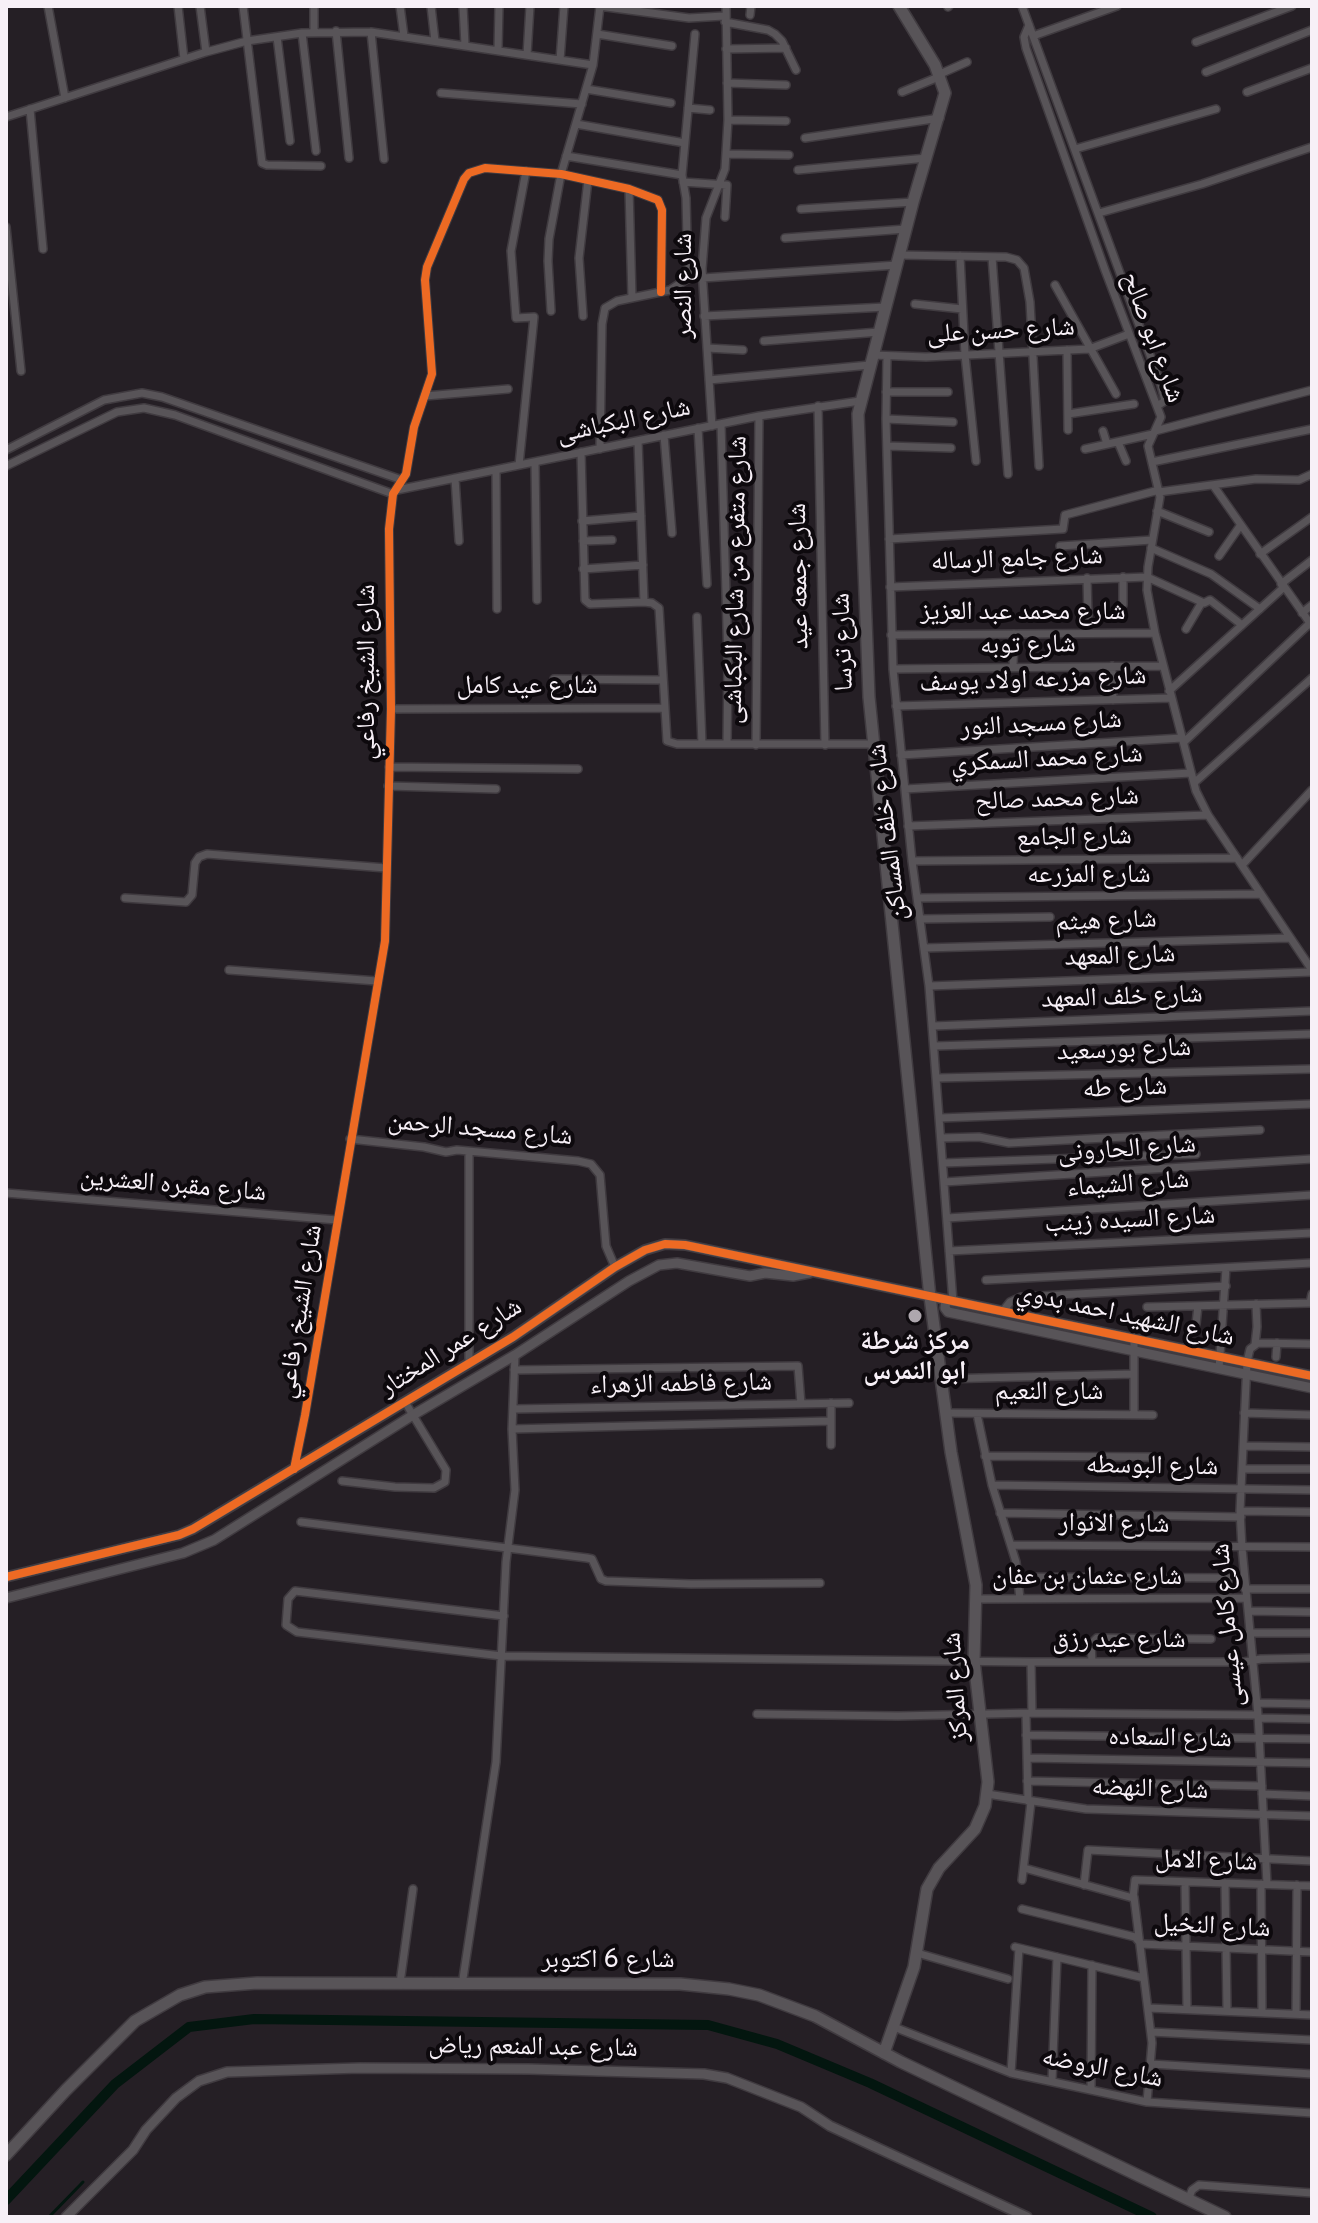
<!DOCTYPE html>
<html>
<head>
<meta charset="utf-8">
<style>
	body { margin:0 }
	#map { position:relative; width:1318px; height:2223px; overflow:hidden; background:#251f25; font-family:Overpass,sans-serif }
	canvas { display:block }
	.frame { position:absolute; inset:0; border:8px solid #f7f0f7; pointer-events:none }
</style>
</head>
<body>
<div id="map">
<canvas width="1318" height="2223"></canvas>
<div class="frame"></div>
</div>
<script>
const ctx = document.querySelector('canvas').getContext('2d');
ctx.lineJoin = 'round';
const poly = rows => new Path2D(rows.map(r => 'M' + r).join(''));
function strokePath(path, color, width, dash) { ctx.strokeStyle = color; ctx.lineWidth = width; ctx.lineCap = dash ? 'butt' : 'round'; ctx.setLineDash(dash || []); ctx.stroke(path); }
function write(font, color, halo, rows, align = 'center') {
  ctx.font = font + ' Overpass,"Noto Naskh Arabic",sans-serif'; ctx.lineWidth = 8; ctx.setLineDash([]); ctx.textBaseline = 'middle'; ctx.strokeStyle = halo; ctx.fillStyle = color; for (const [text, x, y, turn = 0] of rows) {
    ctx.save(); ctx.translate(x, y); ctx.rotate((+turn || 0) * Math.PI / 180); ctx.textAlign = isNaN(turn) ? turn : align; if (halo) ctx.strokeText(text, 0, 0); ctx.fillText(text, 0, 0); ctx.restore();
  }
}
strokePath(poly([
	[49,2217,83,2182]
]), '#03160f', 3);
strokePath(poly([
	[6,2200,115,2084,189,2027,254,2019,708,2025,777,2044,870,2083,1152,2217]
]), '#03160f', 10);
const minor = poly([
	[48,6,65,98],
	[178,6,184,59],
	[200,6,206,52],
	[243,6,262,163,267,165,321,166],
	[400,6,404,36],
	[431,6,435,41],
	[463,6,465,45],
	[599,6,689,18,724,16],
	[1022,6,1161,385,1165,401,1157,406],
	[948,7,949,6],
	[750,15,751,6],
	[725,22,768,30,775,34,782,41,796,70],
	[1029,25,1024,37,1026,48,1105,270,1161,417,1148,446,1160,497,1148,567,1147,590,1155,633,1196,791,1208,815,1312,970],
	[336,31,349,158],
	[314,32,314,6],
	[371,32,384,159],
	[302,33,316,151],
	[597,34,672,46],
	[1033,36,1117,6],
	[277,37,290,141],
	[1196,42,1292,6],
	[726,49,786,48],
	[498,50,499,6],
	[527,55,530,6],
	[560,60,564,6],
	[1206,72,1312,30],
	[940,74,967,62],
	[727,83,786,85],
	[586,89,671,103],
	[902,92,941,76],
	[1247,92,1312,68],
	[441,93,582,104],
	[688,108,710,110],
	[30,109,43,249],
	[6,117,206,52,247,41,302,33,371,32,593,65],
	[728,120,786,121],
	[576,124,685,143],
	[805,138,940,118],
	[1075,149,1216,109],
	[726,154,789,155],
	[566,156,682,175],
	[798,170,927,158],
	[683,182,727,185,725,217],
	[629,189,632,298],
	[801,209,913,202],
	[1099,213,1202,184,1312,147],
	[6,227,21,371],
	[785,238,906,229],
	[900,255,1006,257,1017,260,1024,268,1030,302,1039,466],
	[960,256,965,355,976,461],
	[992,257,1008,474],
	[703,278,897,265],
	[688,279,686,198,682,175,695,34],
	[1055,285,1116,394],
	[915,304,962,309],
	[551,311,548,261,549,239,561,174,593,65,600,6],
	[583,316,579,258,588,180],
	[704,316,886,307],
	[764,341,879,332],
	[707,348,743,350],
	[1067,350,1068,430],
	[873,355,926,357,1089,349,1129,334],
	[887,356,886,419,893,669,912,861,929,986,953,1302],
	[709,380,870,365],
	[886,392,948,392],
	[425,396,508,389],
	[818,406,825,745],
	[1068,414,1134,404],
	[886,419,953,422],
	[721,424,728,661,727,744],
	[712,426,702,269,706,218,725,169,728,120,726,6],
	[698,428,707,584],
	[1103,431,1107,444],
	[1155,431,1312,390],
	[664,435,672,533],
	[638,441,644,602],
	[1118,442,1126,461],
	[887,446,951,448],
	[600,449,602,324,605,308,617,301,670,290,702,269],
	[1085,449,1153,434],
	[6,450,104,400,142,393,162,397,402,480],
	[581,452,585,600,590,604,644,602,652,603,659,608,667,741,677,744,873,744],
	[535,462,537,600],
	[1152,462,1312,429],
	[519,465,534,317,516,318,511,251,526,171],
	[6,466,117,412,144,408,175,415,393,494],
	[496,470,497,609],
	[455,478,459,541],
	[1213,485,1312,626],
	[397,490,759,416,860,401],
	[1159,492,1256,479,1299,480,1312,474],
	[1157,511,1209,532],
	[582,521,641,516],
	[889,539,1063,529,1065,515,1159,490],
	[583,541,612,540],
	[1060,546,1152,540],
	[1151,548,1211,574,1260,609],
	[1260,554,1312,517],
	[1219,556,1240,526],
	[583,569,643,565],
	[1087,578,1088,616],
	[1281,584,1312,560],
	[890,587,1147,577,1204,603,1210,600,1242,625],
	[1123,605,1123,577],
	[1302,613,1312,605],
	[697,617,702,744],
	[1186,629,1202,602],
	[891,635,1155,633],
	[1112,666,1113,700],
	[1013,667,1014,634],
	[893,669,1163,666],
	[554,679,663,680],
	[1169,691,1283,588],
	[896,706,1171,698],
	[391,709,664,708],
	[1184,742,1310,623],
	[756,745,759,416],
	[901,755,1182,738],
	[389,767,578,769],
	[1194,783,1312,678],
	[388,786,496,789],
	[905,789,1191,773],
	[908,826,1208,815],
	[912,861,1237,858],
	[1242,865,1312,790],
	[125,898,186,902,192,895,195,863,199,857,207,854,386,868],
	[917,898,1261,894],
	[920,919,1050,917],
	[924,948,1289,938],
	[229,970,377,981],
	[929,986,1312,972],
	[933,1026,1312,1011],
	[935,1046,1312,1034],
	[937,1078,1312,1069],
	[940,1118,1312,1104],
	[941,1138,979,1137,1009,1143,1260,1130],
	[350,1139,424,1147,446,1152,457,1150,578,1161,591,1164,600,1175,606,1246,615,1267],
	[469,1153,469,1364],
	[943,1163,1196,1154],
	[944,1182,1312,1159],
	[6,1193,337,1220],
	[947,1218,1312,1195],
	[949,1251,1312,1233],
	[986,1280,1312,1263],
	[1147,1307,1310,1303,1312,1294],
	[1003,1311,1010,1302,1021,1297,1226,1286],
	[1196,1324,1198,1306],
	[1255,1345,1257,1327,1256,1304],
	[1276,1357,1277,1343],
	[1219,1369,1226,1268],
	[514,1370,798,1366,801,1404],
	[941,1379,1134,1374],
	[831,1403,831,1445],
	[513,1409,849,1403],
	[946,1413,1153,1415],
	[1244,1413,1312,1415],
	[977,1414,992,1485,1016,1562,1020,1599],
	[1134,1415,1134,1340],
	[512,1429,831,1421],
	[1243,1446,1312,1447],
	[985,1456,1155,1457],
	[294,1469,305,1415,385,941,391,709,389,529,393,494,406,474,414,427,432,374,425,280,427,267,464,179,469,173,485,168,561,174,629,189,658,200,662,210,661,292],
	[1242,1469,1312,1469],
	[342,1481,395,1487,434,1488,445,1482,446,1470,405,1402],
	[992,1485,1312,1490],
	[1240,1511,1312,1512],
	[1000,1513,1241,1517],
	[301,1522,587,1558,592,1559,601,1579,606,1581,691,1584,820,1583],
	[1012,1545,1312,1547],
	[1018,1577,1244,1578],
	[1245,1589,1312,1589],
	[976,1599,1246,1598],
	[1248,1611,1312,1612],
	[504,1616,295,1591,288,1599,286,1625,297,1632,502,1656,1031,1662,1244,1662,1261,1659,1312,1658],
	[1249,1633,1312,1633],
	[1031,1662,1032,1713],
	[1092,1662,1091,1644,1097,1638,1211,1639],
	[1257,1703,1312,1704],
	[757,1714,898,1716,1032,1713,1258,1715],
	[1026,1714,1028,1801],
	[1259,1718,1312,1719],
	[1026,1735,1312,1739],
	[1027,1758,1312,1763],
	[1027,1781,1262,1786],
	[987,1794,1086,1809,1312,1816],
	[1262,1794,1312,1796],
	[1024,1868,1133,1898,1135,1880,1312,1886],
	[1022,1880,1031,1802],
	[1185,1882,1187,2009],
	[1225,1883,1227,2010],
	[1261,1884,1262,2011],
	[1267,1884,1258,1715,1242,1548,1240,1511,1247,1362,1250,1349,1258,1343,1312,1344],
	[1084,1885,1088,1850,1312,1861],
	[1134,1897,1152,2043,1147,2102],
	[1022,1909,1135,1937,1141,1944,1312,1952],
	[1015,1947,1144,1978],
	[917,1953,1008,1979],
	[400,1983,413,1889],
	[462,1985,496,1762,506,1562,515,1490,512,1429,515,1355],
	[1148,2008,1312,2015],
	[1296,2014,1297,1885],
	[894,2027,1011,2073,1147,2102,1312,2113],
	[1151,2032,1312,2040],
	[1151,2064,1312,2074],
	[1011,2073,1019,1948],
	[1052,2081,1057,1957],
	[1091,2090,1092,1965],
	[1188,2200,1192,2190,1199,2185,1312,2193]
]);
const tertiary = poly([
	[946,1300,945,1308,948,1312,1312,1388],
	[6,1577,179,1535,193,1529,513,1337,615,1267,645,1250,665,1244,685,1245,1312,1376],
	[6,1598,183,1553,214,1540,413,1415,515,1355,629,1281,659,1265,677,1263,750,1276,765,1273,793,1276,809,1273],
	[66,2217,133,2150,146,2130,176,2098,199,2081,227,2072,360,2068,529,2069,704,2074,727,2078,801,2107,830,2126,1027,2217]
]);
const secondary = poly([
	[884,2053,914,1967,927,1889,939,1868,975,1829,985,1806,988,1782,974,1661,976,1585,951,1452,930,1297,869,697,858,414,913,202,945,93,935,65,899,6],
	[6,2155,66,2090,135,2021,180,1995,205,1987,257,1983,680,1984,729,1989,759,1995,815,2016,901,2062,1225,2217]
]);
strokePath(minor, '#403b40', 10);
strokePath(tertiary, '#403b40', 12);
strokePath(secondary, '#403b40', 14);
strokePath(minor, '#585458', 7);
strokePath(tertiary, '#585458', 9);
strokePath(secondary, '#585458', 11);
strokePath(poly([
	[294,1469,305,1415,385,941,391,709,389,529,393,494,406,474,414,427,432,374,425,280,427,267,464,179,469,173,485,168,561,174,629,189,658,200,662,210,661,292],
	[6,1577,179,1535,193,1529,513,1337,615,1267,645,1250,665,1244,685,1245,1312,1376]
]), '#ed6a23', 8);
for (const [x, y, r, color] of [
	[915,1316,8,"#aea7ae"]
]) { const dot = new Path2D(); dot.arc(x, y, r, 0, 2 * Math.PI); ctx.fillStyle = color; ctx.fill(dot); strokePath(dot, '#0d090d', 3); }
write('26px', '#f7f0f7', '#0d090d', [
	["شارع النصر",686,286,-90],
	["شارع حسن على",1001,333,-3],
	["شارع ابو صالح",1151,338,70],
	["شارع البكباشى",624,423,-12],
	["شارع جامع الرساله",1017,561,-2],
	["شارع جمعه عيد",801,576,-91],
	["شارع متفرع من شارع البكباشى",738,580,-89],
	["شارع محمد عبد العزيز",1023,614],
	["شارع ترسا",845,642,-92],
	["شارع توبه",1028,647,-1],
	["شارع الشيخ رفاعي",369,672,-90],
	["شارع مزرعه اولاد يوسف",1033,682,-2],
	["شارع عيد كامل",527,688],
	["شارع مسجد النور",1041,726,-3],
	["شارع محمد السمكري",1047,761,-3],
	["شارع محمد صالح",1057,801,-2],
	["شارع خلف المساكن",890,832,-97],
	["شارع الجامع",1074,839,-1],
	["شارع المزرعه",1089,877],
	["شارع هيثم",1106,923,-2],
	["شارع المعهد",1120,958,-2],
	["شارع خلف المعهد",1122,999,-2],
	["شارع بورسعيد",1124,1052,-2],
	["شارع طه",1125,1090,-2],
	["شارع مسجد الرحمن",480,1131,5],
	["شارع الحارونى",1127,1151,-4],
	["شارع الشيماء",1128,1186,-4],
	["شارع مقبره العشرين",173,1187,5],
	["شارع السيده زينب",1130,1222,-3],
	["شارع الشيخ رفاعي",302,1312,-81],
	["شارع الشهيد احمد بدوي",1125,1317,12],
	["شارع عمر المختار",452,1349,-32],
	["شارع فاطمه الزهراء",681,1386,-1],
	["شارع النعيم",1049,1394],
	["شارع البوسطه",1152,1468,1],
	["شارع الانوار",1114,1526,1],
	["شارع عثمان بن عفان",1087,1579],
	["شارع كامل عيسى",1230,1625,-95],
	["شارع عيد رزق",1119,1642],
	["شارع المركز",958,1687,-94],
	["شارع السعاده",1170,1740,1],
	["شارع النهضه",1150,1791,2],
	["شارع الامل",1206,1863,2],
	["شارع النخيل",1212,1928,3],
	["شارع 6 اكتوبر",608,1962],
	["شارع عبد المنعم رياض",533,2049,1],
	["شارع الروضه",1102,2070,11]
]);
write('bold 26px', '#f7f0f7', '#0d090d', [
	["مركز شرطة",915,1344],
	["ابو النمرس",915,1374]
]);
</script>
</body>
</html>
